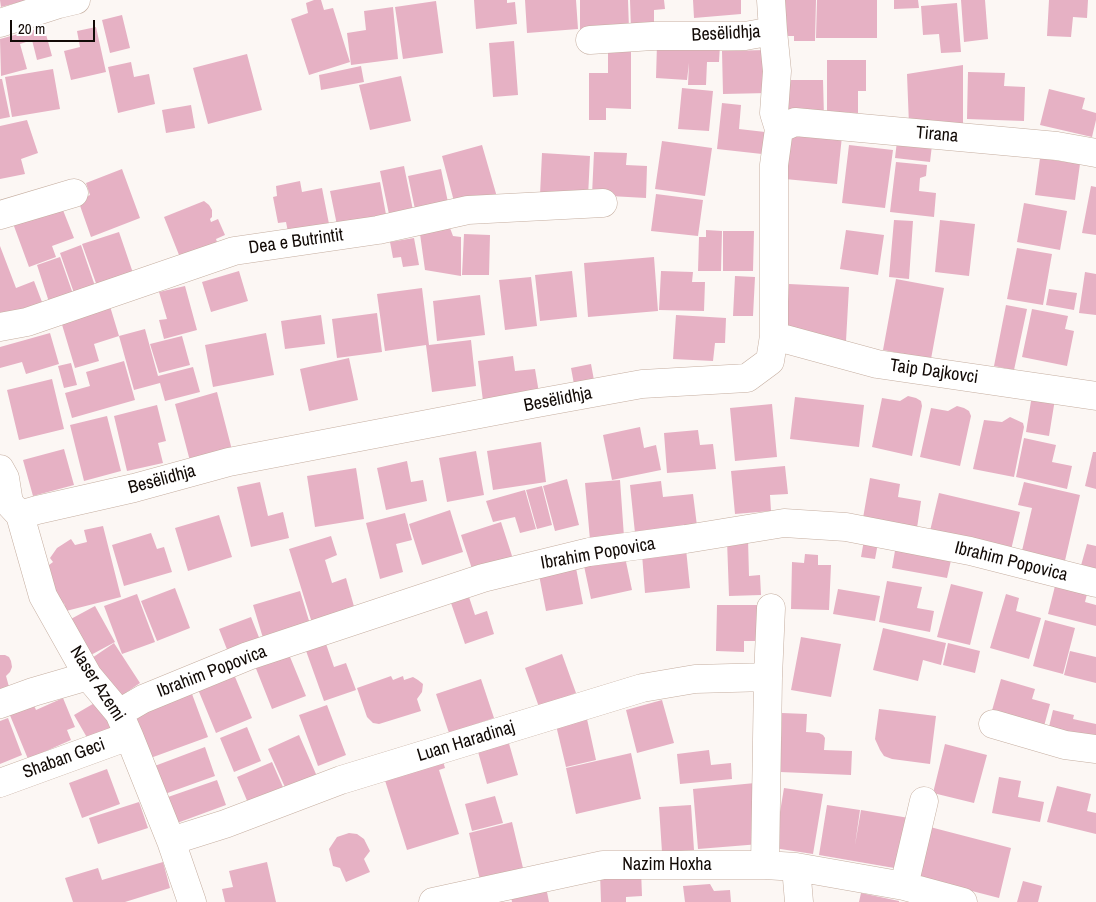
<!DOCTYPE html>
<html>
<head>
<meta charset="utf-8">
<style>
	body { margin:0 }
	#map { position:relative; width:1096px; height:902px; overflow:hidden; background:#fcf7f4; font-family:"Archivo Narrow",sans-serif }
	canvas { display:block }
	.scale { position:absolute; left:10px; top:20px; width:85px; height:22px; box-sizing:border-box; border:2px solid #120a06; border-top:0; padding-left:6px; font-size:15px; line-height:18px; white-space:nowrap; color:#120a06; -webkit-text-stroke:4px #fff; paint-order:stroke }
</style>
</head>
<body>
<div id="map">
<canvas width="1096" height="902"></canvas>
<div class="scale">20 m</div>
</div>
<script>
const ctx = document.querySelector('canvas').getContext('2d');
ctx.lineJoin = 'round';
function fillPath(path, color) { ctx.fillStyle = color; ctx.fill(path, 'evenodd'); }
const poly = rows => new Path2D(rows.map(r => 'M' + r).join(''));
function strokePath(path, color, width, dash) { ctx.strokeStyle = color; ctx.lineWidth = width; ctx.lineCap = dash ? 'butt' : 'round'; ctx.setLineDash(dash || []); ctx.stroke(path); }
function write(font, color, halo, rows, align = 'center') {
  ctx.font = font + ' "Archivo Narrow",sans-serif'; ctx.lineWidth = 4.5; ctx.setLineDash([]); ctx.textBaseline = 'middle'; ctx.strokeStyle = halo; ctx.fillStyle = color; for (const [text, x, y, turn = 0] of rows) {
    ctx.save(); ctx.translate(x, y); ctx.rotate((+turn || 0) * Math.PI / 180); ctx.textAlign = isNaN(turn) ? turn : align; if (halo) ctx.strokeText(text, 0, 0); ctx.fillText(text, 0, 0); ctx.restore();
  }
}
fillPath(poly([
	[0,0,24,0,24,1,1,7],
	[314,0,321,0,324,10,333,8,350,62,309,75,291,19,308,13,306,3],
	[474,0,507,0,507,3,515,2,517,24,476,29],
	[525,0,576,0,578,29,527,33],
	[580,0,628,0,629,29,580,30],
	[630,0,664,0,665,9,654,10,654,30,631,30],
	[693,0,741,0,741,14,694,18],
	[780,0,816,0,815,41,794,41,794,36,780,36],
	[817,0,877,0,877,38,816,38],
	[894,0,918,0,919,8,894,9],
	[961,0,985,0,988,39,964,42],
	[1049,0,1088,0,1087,18,1073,17,1071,37,1047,36],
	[436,1,443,53,403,59,395,7],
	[957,3,961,52,941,53,939,34,923,35,921,6],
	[393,7,398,59,351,65,347,33,366,30,364,11],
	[122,15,130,48,110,53,102,20],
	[44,27,52,56,37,60,32,40,20,44,27,69,1,76,0,39],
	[96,27,106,72,71,80,64,51,80,47,77,31],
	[514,41,518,95,493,97,489,43],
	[657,44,720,45,719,62,707,62,706,85,688,85,689,63,687,80,656,78],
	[608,47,631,47,631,109,606,108,606,120,589,120,589,73,608,73],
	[767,50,768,93,723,94,722,51],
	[247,54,262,110,208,124,193,68],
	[827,60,866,60,866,91,858,91,858,113,827,112],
	[131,62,134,77,149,74,155,104,118,113,108,67],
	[963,65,963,128,909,125,907,74],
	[361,66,364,82,321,90,319,75],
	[53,69,60,109,12,117,5,77],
	[968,72,1005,73,1004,86,1025,87,1024,121,967,119],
	[401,76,411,121,370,130,359,85],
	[0,79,2,79,10,117,0,119],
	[782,80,823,80,824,117,781,111],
	[682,88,713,91,709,131,678,129],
	[1049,89,1085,98,1082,109,1096,113,1096,120,1092,137,1040,125],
	[722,103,741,105,739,129,765,132,762,154,717,149],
	[191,105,195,128,166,133,162,110],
	[27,120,38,153,21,159,25,174,0,179,0,126],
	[790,131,842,136,837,184,785,179],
	[662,141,712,148,705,196,655,189],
	[897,141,932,145,930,162,895,158],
	[482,145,497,197,456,209,442,156],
	[849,145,893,150,885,208,842,203],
	[594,152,627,153,626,165,647,166,646,198,592,195],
	[542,153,590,156,588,197,540,195],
	[1040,158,1080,164,1075,200,1035,195],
	[896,162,927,165,926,176,920,178,919,191,936,193,934,217,890,212],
	[404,166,414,215,390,219,380,171],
	[122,169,140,218,91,237,78,200,90,195,86,183],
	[441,169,449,207,416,214,408,176],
	[300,181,302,192,322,188,330,229,289,237,286,222,278,223,273,197,277,196,276,186],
	[380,182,387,220,338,230,330,191],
	[1091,186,1096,187,1096,235,1082,233],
	[656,194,703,200,698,236,651,231],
	[59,200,74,238,52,246,56,257,29,267,11,218],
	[204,201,209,205,212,210,212,217,210,219,211,222,218,219,225,235,216,239,218,245,181,260,164,217],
	[1024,203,1067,211,1060,250,1017,242],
	[894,220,913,221,909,279,889,277],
	[940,220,975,224,969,276,935,272],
	[450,228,453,236,461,237,461,276,425,270,420,234],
	[706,230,722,231,721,271,698,271,699,237,706,237],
	[846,230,884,235,878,275,840,269],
	[723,231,754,231,753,271,723,271],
	[119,232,133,273,97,286,82,244],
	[464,234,490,235,489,275,462,275],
	[414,238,419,265,403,267,401,257,393,258,390,242],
	[81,245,95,286,74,293,60,253],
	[0,246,16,288,34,281,42,302,0,318],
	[1017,248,1052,254,1043,305,1007,299],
	[60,257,73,294,49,302,37,265],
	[654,257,658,311,588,317,584,263],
	[239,271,248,301,211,312,202,282],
	[572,271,577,317,540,321,535,275],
	[661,271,693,272,692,282,705,282,704,311,659,310],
	[1085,272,1096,274,1096,315,1079,313],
	[735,276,755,277,753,316,733,316],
	[531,277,537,326,505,330,499,280],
	[896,279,944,288,931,359,883,350],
	[789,284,849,287,846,341,786,338],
	[185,286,197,330,164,339,159,320,167,319,159,292],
	[422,288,429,345,471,340,476,386,432,392,426,345,385,351,377,294],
	[1049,289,1077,293,1074,310,1046,305],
	[480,295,485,335,437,341,433,301],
	[109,303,119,336,94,344,99,361,75,368,60,318],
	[1006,305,1027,309,1014,370,994,366],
	[1032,309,1068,316,1065,329,1074,331,1067,366,1022,357],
	[377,313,382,352,337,358,332,319],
	[321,315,325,344,285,349,281,321],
	[676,315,726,318,725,343,715,343,713,361,673,359],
	[145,329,158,376,193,367,200,392,165,401,160,383,134,390,119,336],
	[50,333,59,364,26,374,22,362,0,368,0,347],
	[266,333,274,375,213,387,205,345],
	[182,336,190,365,159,373,150,344],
	[513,356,515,371,535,369,539,393,483,401,478,361],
	[349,358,358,400,309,411,300,369],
	[124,361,135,400,72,418,65,393,90,386,86,372],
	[71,363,77,385,64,388,58,366],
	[591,364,596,391,576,395,571,368],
	[52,379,64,429,19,440,7,390],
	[217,392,232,450,190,461,175,404],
	[1032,395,1055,399,1049,436,1026,432],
	[908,396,916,398,921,401,922,406,912,456,872,447,882,398,900,401],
	[795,397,864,405,859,447,790,439],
	[772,404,777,457,735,461,730,408],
	[157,405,166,441,158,443,163,463,127,471,114,416],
	[957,406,964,408,969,411,971,416,960,466,920,457,931,408,948,411],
	[107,416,121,471,84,481,70,425],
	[1010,417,1023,423,1024,427,1014,477,973,469,984,420,1002,422],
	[640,427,644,448,656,445,661,470,612,480,603,435],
	[698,430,700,445,713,444,716,469,667,473,664,433],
	[1024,438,1056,445,1052,462,1072,466,1067,489,1016,477],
	[541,442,546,482,493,490,487,451],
	[64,449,74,485,33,496,23,460],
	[476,451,484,495,447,502,439,458],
	[1093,452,1096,452,1096,489,1085,486],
	[407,461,411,482,423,480,427,501,386,510,377,468],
	[785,466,788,494,770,495,771,511,735,514,731,471],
	[356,468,364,519,315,527,307,476],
	[870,478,900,484,898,497,921,501,917,528,863,518],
	[567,479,579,525,555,531,543,486],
	[620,480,624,537,590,540,585,483],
	[661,481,663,497,693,494,697,526,635,533,630,485],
	[260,482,268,516,283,512,289,538,251,547,237,487],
	[1024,482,1080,495,1064,565,1021,555,1032,508,1018,505],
	[542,486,552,525,537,529,526,490],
	[525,490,536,529,520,533,515,517,493,522,486,501],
	[939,493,1020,512,1011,550,930,531],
	[450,510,463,552,422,565,409,524],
	[405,513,412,540,396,544,403,572,380,579,366,523],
	[219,515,232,557,188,571,175,528],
	[501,522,513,559,473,572,461,535],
	[103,526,121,597,66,611,64,603,58,606,45,568,53,562,50,558,57,548,71,539,75,545,87,542,84,530],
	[151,533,157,549,164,547,172,572,124,586,112,545],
	[331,536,337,555,325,560,332,583,346,578,355,610,312,623,289,549],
	[748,539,749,576,760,575,761,595,729,596,727,540],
	[864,540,878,543,875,559,861,557],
	[1087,544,1096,546,1096,573,1080,569],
	[896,545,952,556,947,578,892,568],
	[686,549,690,588,645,593,642,554],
	[805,554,818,555,818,565,831,565,829,610,791,609,792,562,804,563],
	[625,557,632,590,591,599,584,566],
	[576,568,583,604,546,611,539,575],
	[887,581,922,587,917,608,934,611,930,632,879,622],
	[1056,582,1088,590,1085,602,1096,605,1096,626,1048,614],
	[951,584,983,592,970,645,937,637],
	[175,588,190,628,157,641,141,601],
	[838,589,880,596,875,621,833,614],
	[300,591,310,624,263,638,253,605],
	[137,594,155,642,122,654,104,606],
	[1006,594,1019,598,1016,611,1041,618,1029,659,990,648],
	[469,597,475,615,487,611,494,634,465,644,451,603],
	[717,605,760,605,759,641,744,641,744,652,716,651],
	[95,606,115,642,89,656,69,620],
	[251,617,260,640,228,652,219,629],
	[1045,620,1075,628,1063,674,1033,666],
	[883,628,946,643,941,665,923,660,918,681,873,670],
	[801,637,841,644,831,697,791,690],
	[325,641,334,667,346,663,356,690,324,701,305,648],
	[114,643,140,683,118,698,92,658],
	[948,643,980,651,975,673,943,665],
	[1070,651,1096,657,1096,683,1064,675],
	[288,652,306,696,272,709,255,666],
	[562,654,576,693,539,707,525,668],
	[0,655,5,655,9,657,11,661,12,667,10,672,6,676,11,694,0,697],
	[233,672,252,718,216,733,197,687],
	[391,676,393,680,403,676,404,680,413,677,418,680,423,684,422,692,417,699,421,711,379,724,373,723,367,717,357,688],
	[481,679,494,718,449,733,436,694],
	[1001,679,1035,689,1032,699,1050,704,1043,730,991,714],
	[192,694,208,737,145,760,130,716],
	[63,698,75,727,67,730,71,740,28,759,9,713,33,703,36,710],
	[103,698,118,724,89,741,74,715],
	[662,700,674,743,637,753,626,710],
	[327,705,346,755,318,766,299,715],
	[879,709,936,716,930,764,892,759,884,756,880,750,875,739],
	[585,710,596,760,566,767,554,717],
	[1053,710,1074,715,1073,719,1096,724,1096,739,1048,731],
	[782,713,807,714,806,732,819,733,823,735,825,738,824,750,852,751,851,775,780,772],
	[8,718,22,755,0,764,0,721],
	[247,727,261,761,234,772,220,738],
	[506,733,518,775,487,784,475,741],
	[299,735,319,781,288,794,268,749],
	[945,744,987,755,974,803,933,793],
	[205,747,215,776,162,795,152,767],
	[709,750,711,765,731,763,732,779,680,784,677,754],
	[440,751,445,768,439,770,459,834,407,850,382,771],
	[631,753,641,799,576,814,566,768],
	[272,762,286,794,251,810,237,777],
	[107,769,120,804,82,818,69,783],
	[999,777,1021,781,1018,797,1044,802,1040,822,992,813],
	[217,780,226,805,177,823,168,797],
	[755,783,760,844,698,849,693,789],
	[1057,786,1091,794,1087,811,1096,813,1096,834,1047,822],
	[784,788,823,794,813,854,774,848],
	[495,796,503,823,472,831,465,804],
	[139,802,148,828,98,844,89,818],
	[691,805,694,850,662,852,659,807],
	[827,805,860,810,855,845,861,810,909,818,900,869,819,855],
	[512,822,523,868,480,880,469,833],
	[930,827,1011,848,999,898,918,877],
	[349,833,357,834,364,839,370,851,364,859,370,872,346,882,340,868,333,866,329,849,337,837],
	[163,862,170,888,125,902,73,902,65,878,98,868,102,880],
	[267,862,276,902,225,902,222,889,233,887,229,871],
	[641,870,642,896,626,897,626,902,601,902,600,873],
	[1023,881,1042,886,1038,902,1017,902],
	[710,884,714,891,730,890,731,902,685,902,683,886],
	[546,887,549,902,512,902,511,896],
	[861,893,899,901,899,902,859,902]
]), '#e6b1c4');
const minor = poly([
	[590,40,653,36,745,36,773,31],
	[779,129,795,122,1057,146,1096,153],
	[0,215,74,193],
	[0,327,27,322,234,251,378,230,468,210,603,203],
	[774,336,877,364,1096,396],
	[0,469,5,478,9,503,20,515,43,596,88,676,119,713,129,736,171,841,192,902],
	[20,515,37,510,134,488,229,462,532,404,642,384,747,378,770,361,774,336,774,165,779,129,774,113,777,71,773,31,771,0],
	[0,704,33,692,88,676],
	[119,713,143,699,248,656,483,578,589,552,686,539,784,523,846,527,970,551,1096,583],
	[993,724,1065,745,1096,749],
	[0,783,129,736],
	[171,841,225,824,341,780,642,688,695,679,768,677],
	[765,865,768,677,771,608],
	[796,867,799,902],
	[904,886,924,801],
	[433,902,603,865,765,865,796,867,904,886,963,902]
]);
const tertiary = poly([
	[0,23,59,4,76,0]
]);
strokePath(minor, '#c5aea0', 29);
strokePath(tertiary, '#c5aea0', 29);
strokePath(minor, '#fff', 28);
strokePath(tertiary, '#fff', 28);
write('18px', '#120a06', '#fff', [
	["Besëlidhja",726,34,-3],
	["Tirana",937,135,5],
	["Dea e Butrintit",296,242,-8],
	["Taip Dajkovci",934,372,8],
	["Besëlidhja",558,400,-11],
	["Besëlidhja",162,480,-15],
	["Ibrahim Popovica",598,554,-10],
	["Ibrahim Popovica",1011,562,14],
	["Ibrahim Popovica",212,672,-21],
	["Naser Azemi",97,684,57],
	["Luan Haradinaj",466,742,-17],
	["Shaban Geci",64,759,-20],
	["Nazim Hoxha",667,865]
]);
</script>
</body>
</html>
